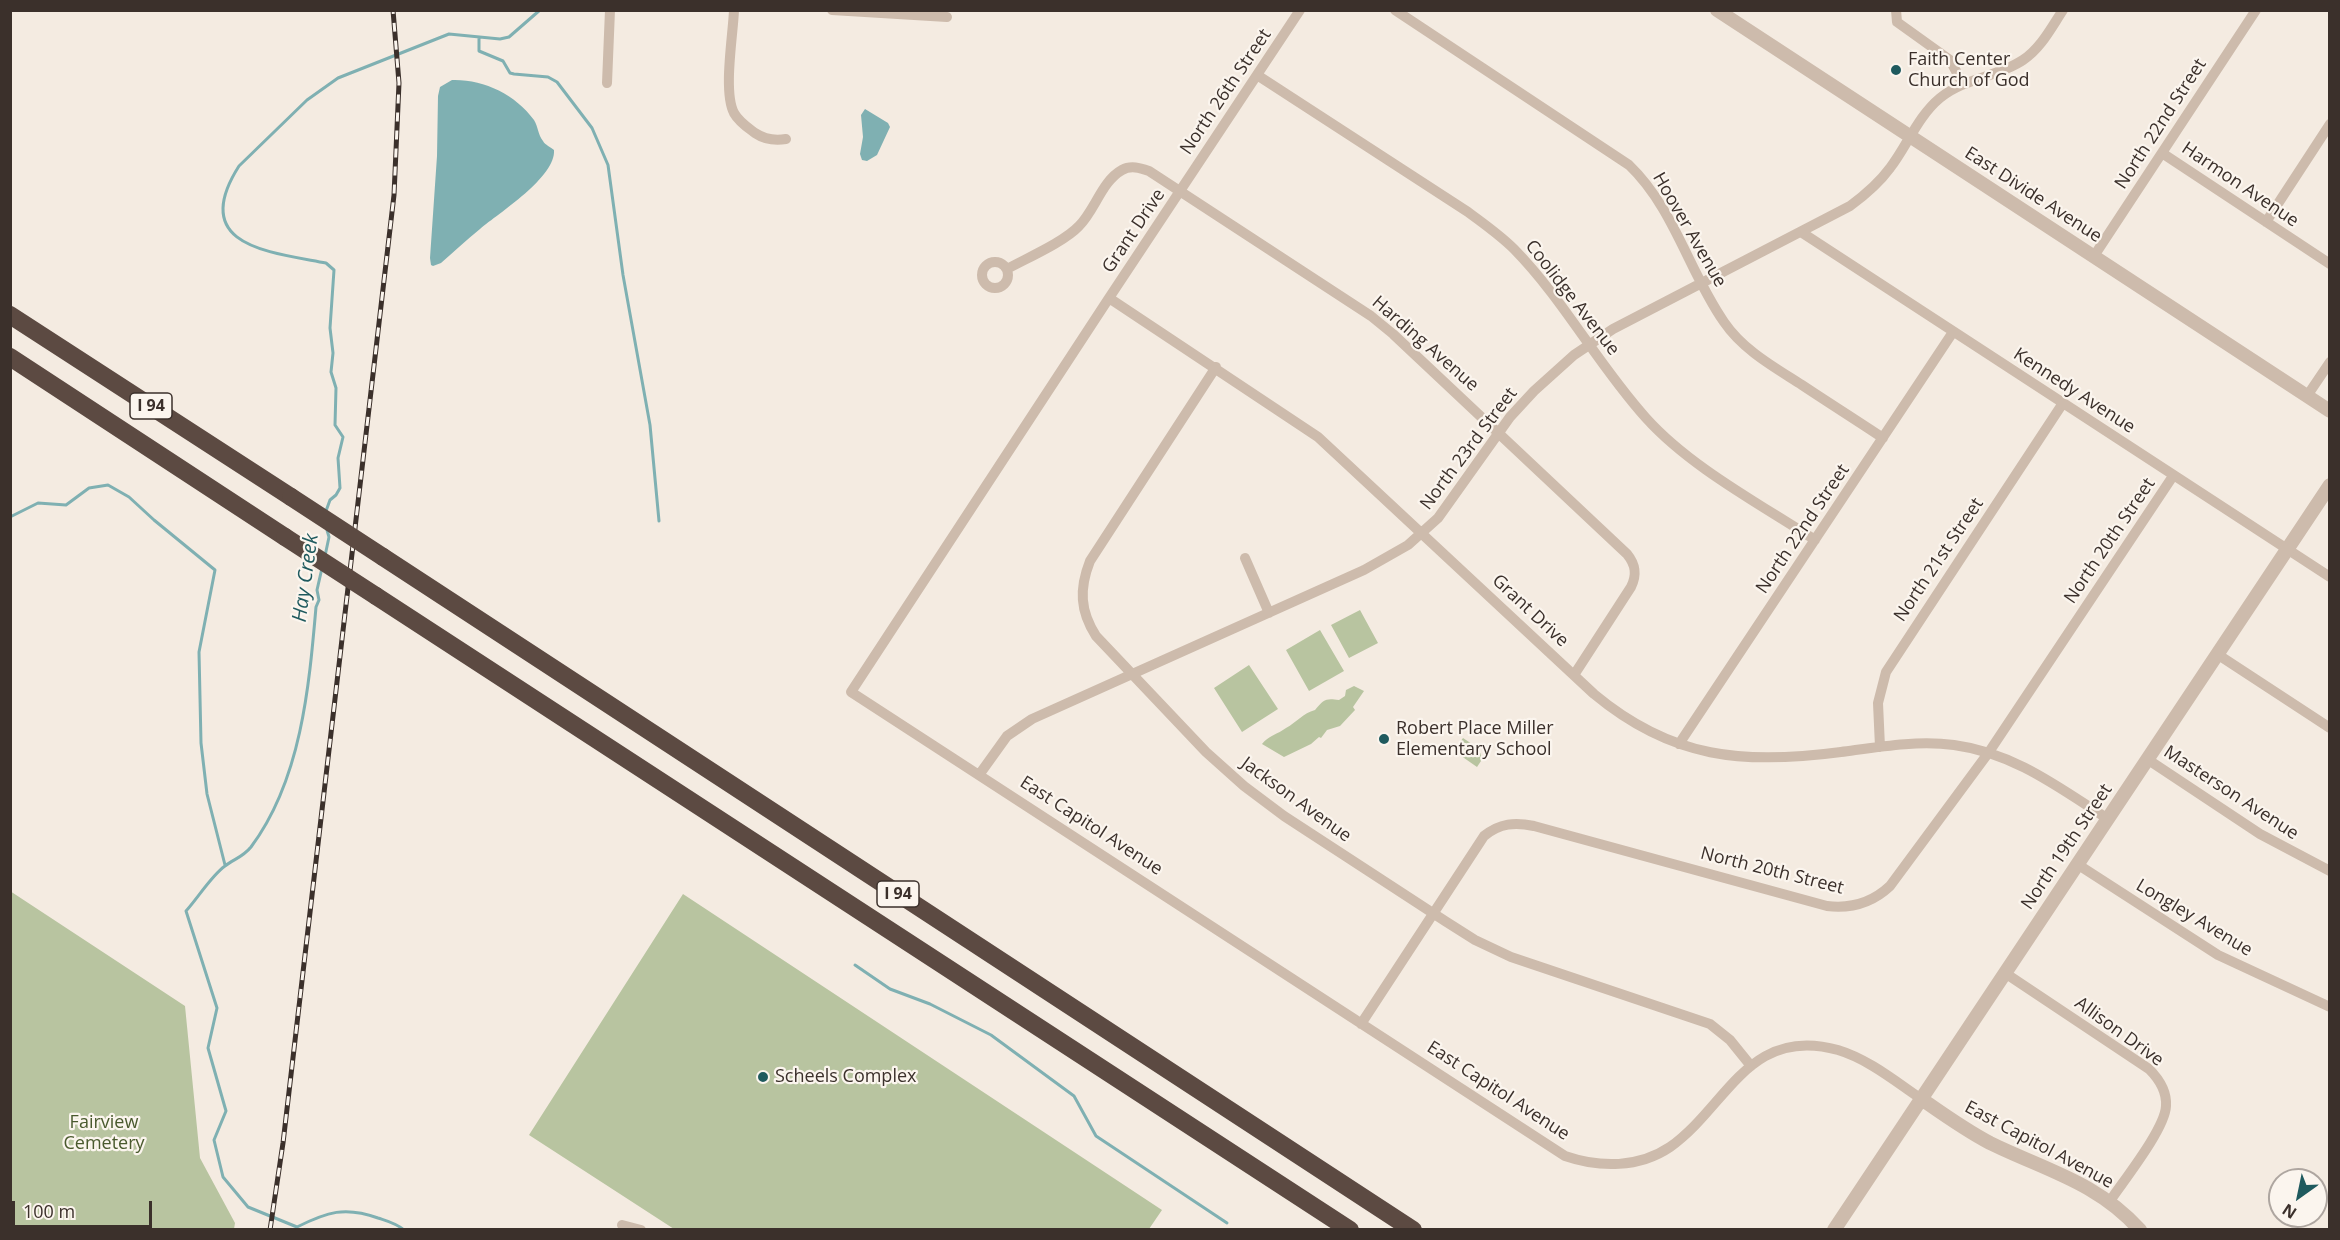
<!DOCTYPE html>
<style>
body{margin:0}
#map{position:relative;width:2340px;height:1240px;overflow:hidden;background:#f4ebe1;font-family:"Open Sans",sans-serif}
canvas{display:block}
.frame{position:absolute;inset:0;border:12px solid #3b302b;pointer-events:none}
.north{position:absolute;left:2268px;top:1168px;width:60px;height:60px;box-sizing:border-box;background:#fbf5ee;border:2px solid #aea6a0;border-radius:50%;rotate:213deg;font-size:16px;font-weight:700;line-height:24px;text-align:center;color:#3b302b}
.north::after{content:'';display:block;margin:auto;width:21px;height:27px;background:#1f5a5e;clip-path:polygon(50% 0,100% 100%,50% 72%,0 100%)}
.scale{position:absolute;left:12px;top:1201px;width:140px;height:27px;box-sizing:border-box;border:3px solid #3b302b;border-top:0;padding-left:8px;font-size:18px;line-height:21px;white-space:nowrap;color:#3b302b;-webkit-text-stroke:4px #fbf5ee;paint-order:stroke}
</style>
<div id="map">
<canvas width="2340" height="1240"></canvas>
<div class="frame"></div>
<div class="north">N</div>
<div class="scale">100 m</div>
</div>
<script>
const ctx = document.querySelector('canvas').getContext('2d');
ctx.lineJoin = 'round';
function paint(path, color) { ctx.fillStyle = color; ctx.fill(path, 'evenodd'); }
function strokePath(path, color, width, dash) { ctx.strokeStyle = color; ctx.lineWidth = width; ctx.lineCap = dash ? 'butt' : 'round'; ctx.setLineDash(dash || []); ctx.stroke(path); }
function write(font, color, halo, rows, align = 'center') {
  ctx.font = font + ' "Open Sans",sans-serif'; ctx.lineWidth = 4.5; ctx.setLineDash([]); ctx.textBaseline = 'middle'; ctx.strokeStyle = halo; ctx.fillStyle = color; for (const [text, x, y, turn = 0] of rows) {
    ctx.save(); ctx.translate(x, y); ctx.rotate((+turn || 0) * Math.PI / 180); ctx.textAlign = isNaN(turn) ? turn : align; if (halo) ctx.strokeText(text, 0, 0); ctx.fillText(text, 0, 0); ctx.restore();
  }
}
const green = new Path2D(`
 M 1360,610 L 1378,643 L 1349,658 L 1331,625 Z
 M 1320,630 L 1344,671 L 1309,691 L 1286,650 Z
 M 1249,665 L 1278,709 L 1242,732 L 1214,688 Z
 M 1354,686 L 1364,691 L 1353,707 L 1355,710 L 1340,726 L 1327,730 L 1321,738 L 1319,737 L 1311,744 L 1284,757 L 1262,744 C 1268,736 1278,734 1286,728 C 1297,722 1303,713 1315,710 C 1324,699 1326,698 1339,700 L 1345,696 L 1346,690 Z
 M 1463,738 L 1472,744 L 1473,751 L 1479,751 L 1481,754 L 1481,761 L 1477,767 L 1454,751 Z
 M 10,891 L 185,1006 L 200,1158 L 235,1223 L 234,1229 L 11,1229 Z
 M 683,894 L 1162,1210 L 1149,1229 L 674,1229 L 529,1135 Z`);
const water = new Path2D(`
 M 452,80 C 483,79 515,94 534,120 C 538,126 538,135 543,141 C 545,145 551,147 554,150 C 556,177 499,213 480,229 C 466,240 454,252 441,263 L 433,266 L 431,265 L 430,258 L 437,156 L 438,96 L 440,87 Z
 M 865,109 L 888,123 L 890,127 L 877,155 L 867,161 L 862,160 L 860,154 L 863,137 L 861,115 Z`);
const stream = new Path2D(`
 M 479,37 L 479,51 L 503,61 L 510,73 L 514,74 L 548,77 L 557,82 L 592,128 L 608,165 L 623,275 L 650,425 L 659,521
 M 326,511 L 330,500 L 336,495 L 340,488 L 338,458 L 343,437 L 335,425 L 336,388 L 331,372 L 333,353 L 330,328 L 334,270 L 326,263 C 269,252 188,246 239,166 L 307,100 L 338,78 L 449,34 L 500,39 L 509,37 L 540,10
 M 10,517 L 38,503 L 66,505 L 89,488 L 108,485 L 129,497 L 154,520 L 215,570 L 199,652 L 201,743 L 207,794 L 225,865
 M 325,556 L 329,537 L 327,530
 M 322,568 L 317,590 L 319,600 L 316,607 C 309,688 301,780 251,847 C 243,857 234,859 225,866 C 211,876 198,898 186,911 L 217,1008 L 208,1048 L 226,1111 L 214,1140 L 223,1177 L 248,1207 L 297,1227 C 327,1212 345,1206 378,1218 C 387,1221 396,1223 404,1230
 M 855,965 L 890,989 L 930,1004 L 991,1035 L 1074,1096 L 1096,1136 L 1227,1223`);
const minor = new Path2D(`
 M 734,10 C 733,36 723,92 734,113 C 739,122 747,127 755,133 C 764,139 774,141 786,139
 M 832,10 L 947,17
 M 1300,10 L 1109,298 L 1318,437 L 1594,694 C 1672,759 1744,765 1841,752 C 1878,747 1917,740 1954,745 C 2014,753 2058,787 2108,819
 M 1395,10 L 1629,165 C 1674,208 1689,272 1724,322 C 1743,350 1774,367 1802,385 C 1829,403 1856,420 1883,438
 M 1896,10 L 1897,22 L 1950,60 L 1963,84
 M 1257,75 L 1468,212 C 1484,224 1500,235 1514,249 C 1564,300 1598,365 1646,418 C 1690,467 1760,504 1815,540
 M 607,83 L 610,10
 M 2162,153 L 2330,264
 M 2266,222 L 2330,124
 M 1801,232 L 2330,577
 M 2094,256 L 2256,10
 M982 275a13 13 0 1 1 26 0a13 13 0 1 1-26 0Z
 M 1007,269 C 1027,258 1064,242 1079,226 C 1095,210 1102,181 1122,170 C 1131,165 1140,168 1149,171 L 1371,316 L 1393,334 L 1627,554 C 1636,565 1637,575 1631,587 L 1574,675
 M 1109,298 L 851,692 L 1565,1156 C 1600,1168 1639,1168 1670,1147 C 1727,1107 1748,1025 1838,1050 C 1868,1059 1895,1081 1920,1098
 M 1216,367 L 1090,561 C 1079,589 1080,611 1096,636 L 1206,752 L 1244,786 L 1284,816 L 1445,921 L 1475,940 L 1511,957 L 1710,1024 L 1730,1040 L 1751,1066
 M 2307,396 L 2330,362
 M 1245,558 L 1269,613
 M 2217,654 L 2330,728
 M 1679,744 L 1953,332
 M 1880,747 L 1878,703 L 1886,672 L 2063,403
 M 2147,759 L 2260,834 L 2330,871
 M 979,775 L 1007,736 L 1032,719 L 1364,570 L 1408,545 L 1438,518 L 1510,417 L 1534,391 L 1574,355 L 1613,329 L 1850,206 C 1865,195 1879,183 1890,168 C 1907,146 1918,116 1940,98 C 1964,78 1998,77 2023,60 C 2041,48 2051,28 2063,10
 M 2077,864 L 2218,955 L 2330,1007
 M 2005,973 L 2149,1069 C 2159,1079 2167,1091 2166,1106 C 2165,1129 2124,1180 2110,1201
 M 1361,1024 L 1484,836 C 1500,823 1515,822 1534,826 L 1827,906 C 1852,909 1872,903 1890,886 L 1989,752 L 2173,476
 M 622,1225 L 641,1230`);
const tertiary = new Path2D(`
 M 1717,10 L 2330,411
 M 1920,1098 C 1943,1114 1965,1130 1990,1143 C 2045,1170 2097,1182 2140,1230
 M 1834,1230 L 2330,485`);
const motorway = new Path2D(`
 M 10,315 L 291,497
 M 10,357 L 285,537
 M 383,557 L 1413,1230
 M 376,596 L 1350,1230`);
const rail = new Path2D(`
 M 270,1230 L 283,1143 L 394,195 L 399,83 L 393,10`);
const motorwayBridge = new Path2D(`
 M 291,497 L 383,557
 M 285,537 L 376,596`);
const markers = [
 [1896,70,6,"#1f5a5e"],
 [1384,739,6,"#1f5a5e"],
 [763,1077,6,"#1f5a5e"]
];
const shields = [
 [151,406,42],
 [898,894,42]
];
const shieldNames = [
 ["I 94",151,406],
 ["I 94",898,894]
];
const poiNames = [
 ["Faith Center",1908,60],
 ["Church of God",1908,81],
 ["Robert Place Miller",1396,729],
 ["Elementary School",1396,750],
 ["Scheels Complex",775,1077]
];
const streetNames = [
 ["North 26th Street",1226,92,-56],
 ["North 22nd Street",2161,124,-57],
 ["Harmon Avenue",2240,185,34],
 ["East Divide Avenue",2033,195,33],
 ["Hoover Avenue",1689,230,60],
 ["Grant Drive",1134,231,-56],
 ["Coolidge Avenue",1572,298,52],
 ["Harding Avenue",1425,344,41],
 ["Kennedy Avenue",2074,391,33],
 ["North 23rd Street",1469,449,-53],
 ["North 22nd Street",1803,529,-56],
 ["North 20th Street",2110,541,-56],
 ["North 21st Street",1939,560,-56],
 ["Grant Drive",1530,611,43],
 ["Masterson Avenue",2231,793,33],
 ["Jackson Avenue",1296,800,36],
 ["East Capitol Avenue",1091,826,33],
 ["North 19th Street",2067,847,-56],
 ["North 20th Street",1772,871,14],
 ["Longley Avenue",2194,918,31],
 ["Allison Drive",2119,1032,36],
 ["East Capitol Avenue",1498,1091,33],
 ["East Capitol Avenue",2039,1145,28]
];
const parkNames = [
 ["Fairview",104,1123],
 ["Cemetery",104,1144]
];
const waterNames = [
 ["Hay Creek",306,578,-82]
];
paint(green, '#b8c4a0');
paint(water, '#7fb0b2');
strokePath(stream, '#7fb0b2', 3);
strokePath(minor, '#cdbbac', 10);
strokePath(tertiary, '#cdbbac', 14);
strokePath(motorway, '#5c4a42', 18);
strokePath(rail, '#3b302b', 5);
strokePath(rail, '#fbf5ee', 3, [9]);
strokePath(motorwayBridge, '#5c4a42', 18);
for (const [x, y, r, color] of markers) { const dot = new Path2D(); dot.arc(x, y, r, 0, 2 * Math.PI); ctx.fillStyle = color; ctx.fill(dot); strokePath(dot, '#fbf5ee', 2); }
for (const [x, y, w] of shields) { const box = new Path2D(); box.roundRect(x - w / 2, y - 13, w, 26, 4.5); ctx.fillStyle = '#fbf5ee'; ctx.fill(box); strokePath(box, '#3b302b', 1.5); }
write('bold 16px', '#3b302b', null, shieldNames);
write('18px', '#3b302b', '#fbf5ee', poiNames, 'left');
write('18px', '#3b302b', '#fbf5ee', streetNames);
write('18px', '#4a5a2e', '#fbf5ee', parkNames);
write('italic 20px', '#1f5a5e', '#fbf5ee', waterNames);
</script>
